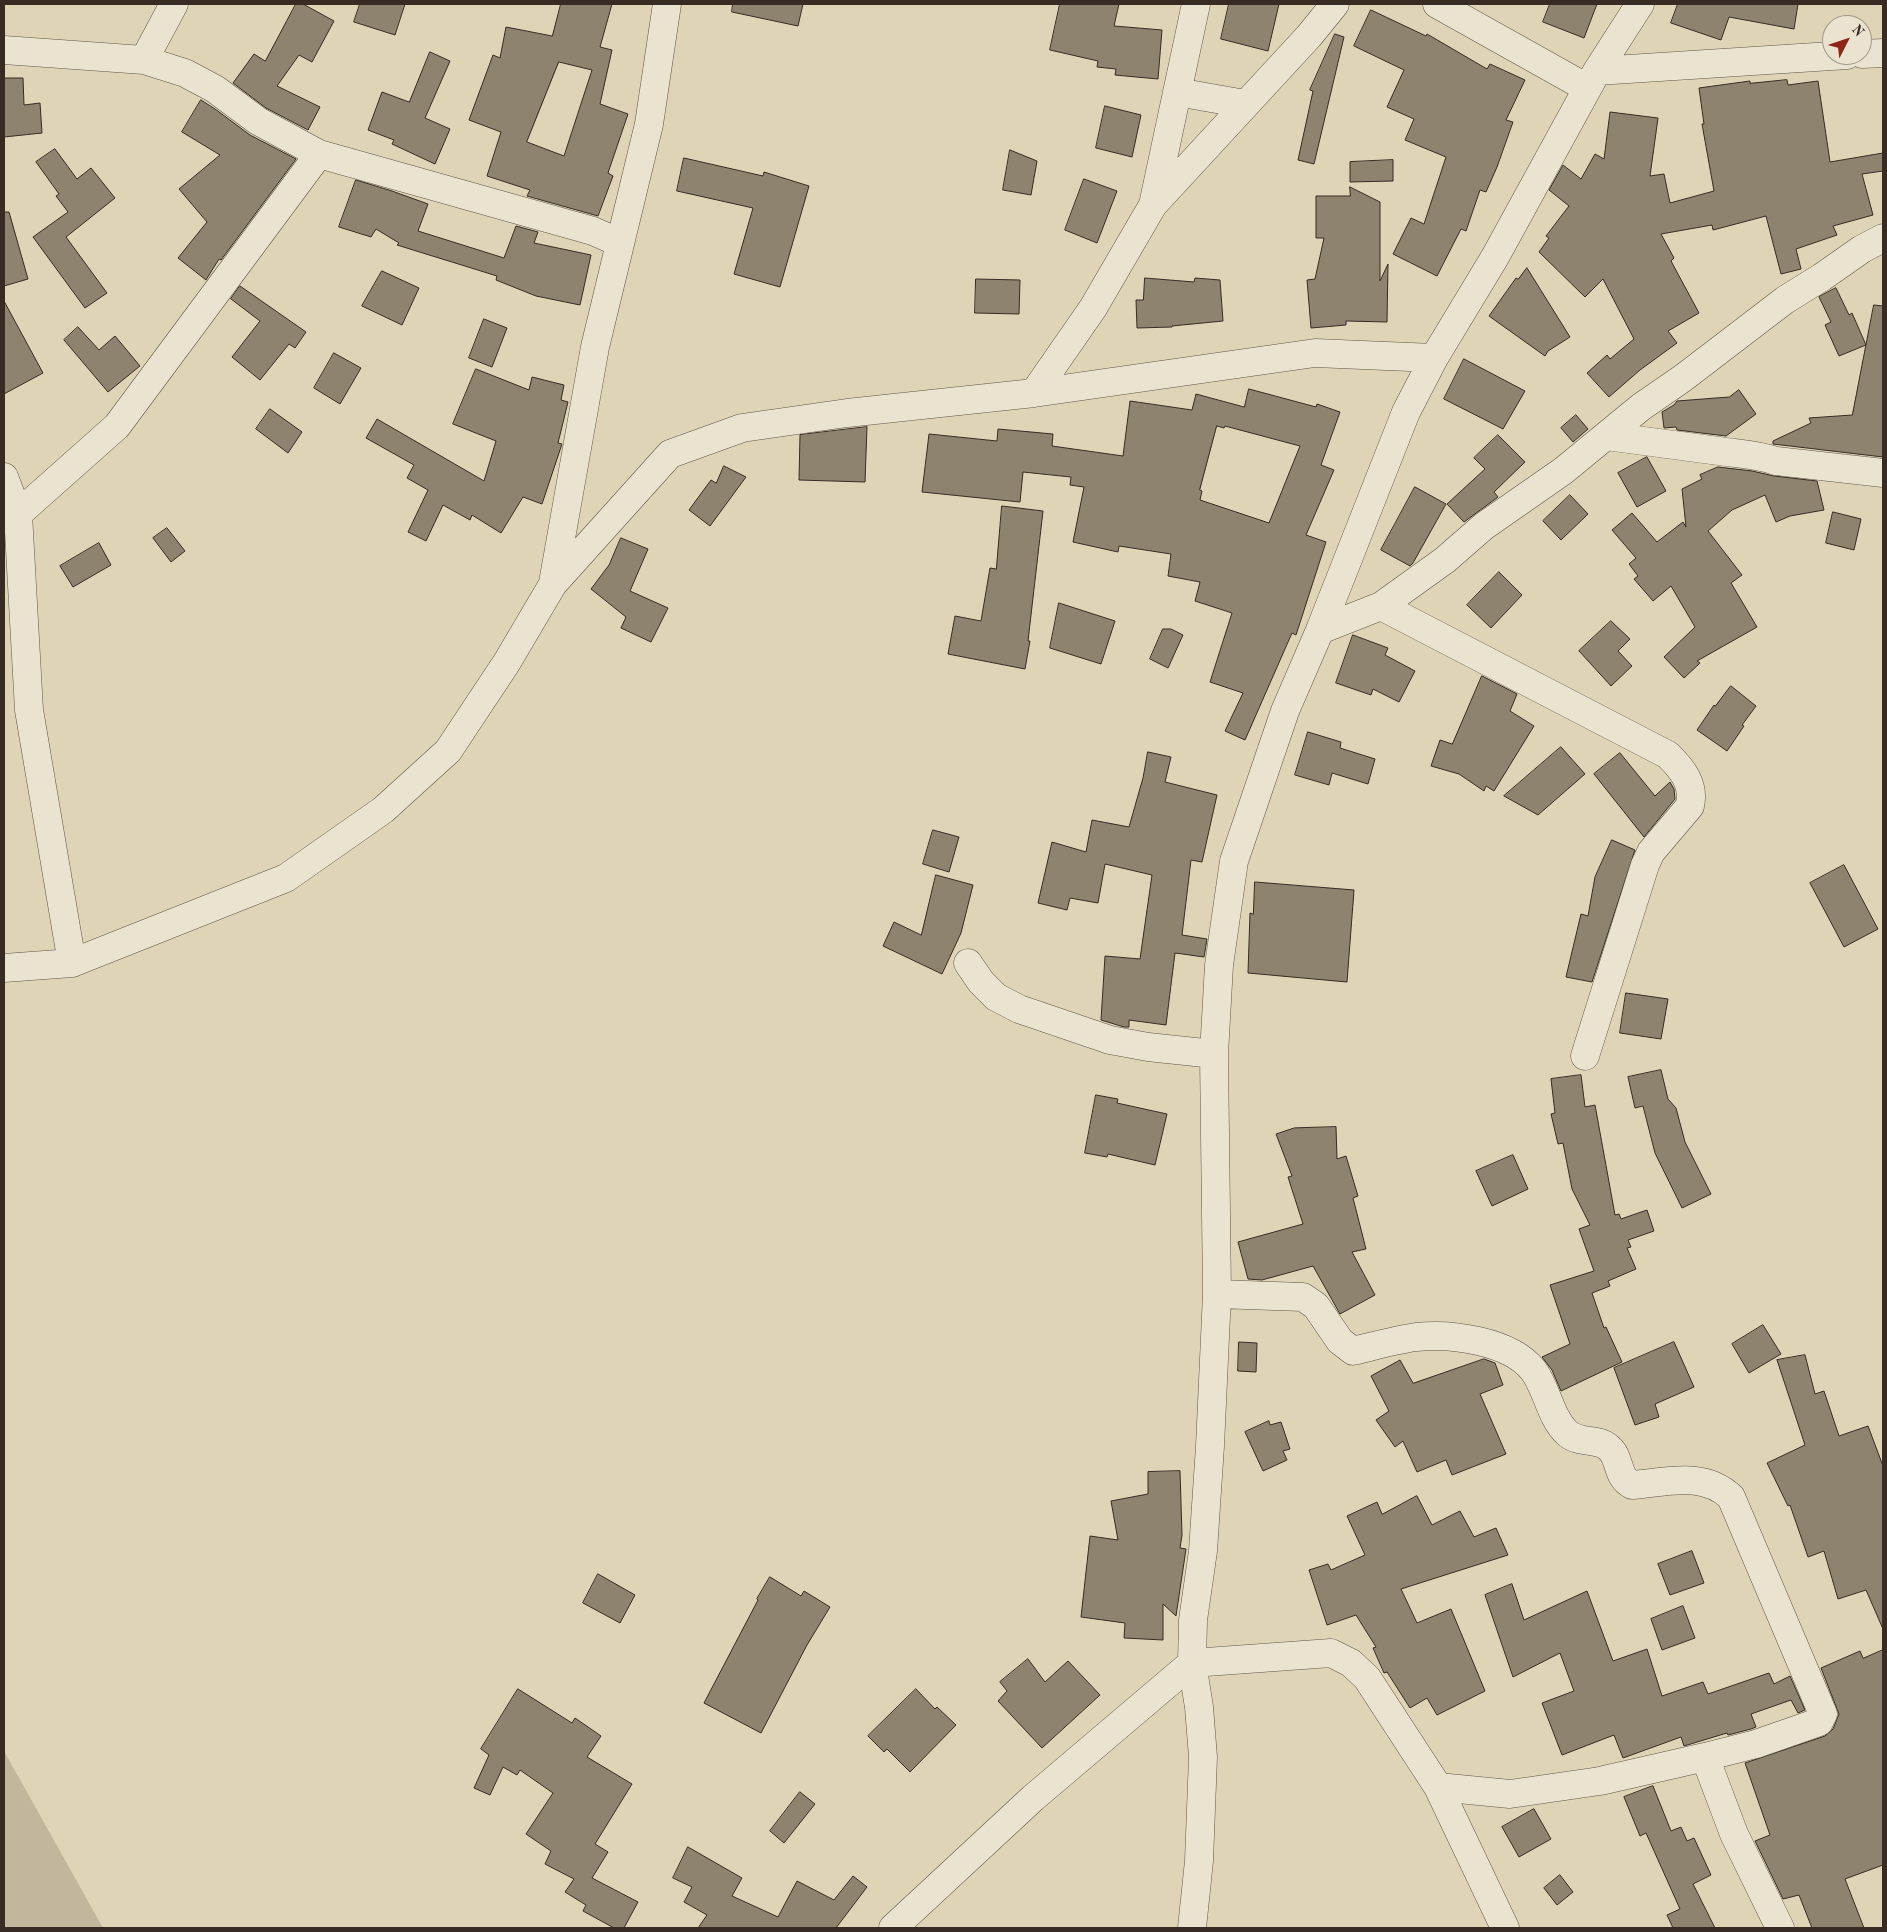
<!DOCTYPE html>
<style>
body{margin:0}
#map{position:relative;width:1887px;height:1932px;overflow:hidden;background:#dfd4b5;font-family:"Old Standard TT",serif}
canvas{display:block}
.frame{position:absolute;inset:0;border:5px solid #372b24;pointer-events:none}
.north{position:absolute;left:1822px;top:15px;width:50px;height:50px;box-sizing:border-box;background:#eae3cf;border:1px solid #a2998b;border-radius:50%;rotate:49deg;font-size:14px;font-weight:700;line-height:20px;text-align:center;color:#372b24}
.north::after{content:'';display:block;margin:auto;width:18px;height:22px;background:#8f2418;clip-path:polygon(50% 0,100% 100%,50% 72%,0 100%)}
</style>
<div id="map">
<canvas width="1887" height="1932"></canvas>
<div class="frame"></div>
<div class="north">N</div>
</div>
<script>
const ctx = document.querySelector('canvas').getContext('2d');
ctx.lineJoin = 'round';
function paint(path, color) { ctx.fillStyle = color; ctx.fill(path, 'evenodd'); }
function strokePath(path, color, width, dash) { ctx.strokeStyle = color; ctx.lineWidth = width; ctx.lineCap = dash ? 'butt' : 'round'; ctx.setLineDash(dash || []); ctx.stroke(path); }
const green = new Path2D(`
 M 4,1751 L 103,1928 L 4,1928 Z`);
const building = new Path2D(`
 M 296,4 L 303,4 L 334,21 L 312,62 L 299,55 L 277,86 L 320,107 L 308,130 L 266,108 L 233,83 L 254,54 L 265,61 Z
 M 360,4 L 405,4 L 395,35 L 354,22 Z
 M 561,4 L 612,4 L 600,47 L 612,50 L 600,104 L 628,114 L 608,173 L 613,176 L 598,216 L 527,196 L 530,190 L 487,176 L 501,132 L 469,120 L 493,55 L 500,58 L 506,27 L 552,36 ZM 559,62 L 592,70 L 564,156 L 527,142 Z
 M 733,4 L 803,4 L 798,26 L 732,12 Z
 M 1060,4 L 1119,4 L 1114,26 L 1162,30 L 1158,79 L 1115,75 L 1116,69 L 1097,67 L 1098,61 L 1050,50 Z
 M 1229,4 L 1279,4 L 1268,51 L 1221,39 Z
 M 1550,4 L 1597,4 L 1584,38 L 1543,22 Z
 M 1678,4 L 1798,4 L 1794,29 L 1729,17 L 1721,40 L 1671,23 Z
 M 1371,10 L 1426,36 L 1427,34 L 1487,69 L 1490,64 L 1525,80 L 1506,120 L 1513,122 L 1497,167 L 1486,192 L 1480,190 L 1466,231 L 1461,229 L 1437,276 L 1393,254 L 1411,218 L 1424,224 L 1446,157 L 1405,140 L 1414,119 L 1387,107 L 1404,70 L 1354,46 Z
 M 1335,34 L 1344,37 L 1314,164 L 1298,160 L 1313,91 L 1310,90 Z
 M 430,52 L 450,61 L 425,118 L 450,129 L 435,164 L 392,144 L 394,140 L 368,130 L 382,92 L 409,102 Z
 M 4,78 L 23,78 L 24,105 L 40,103 L 42,133 L 4,137 Z
 M 1787,80 L 1788,85 L 1818,81 L 1830,162 L 1883,153 L 1883,171 L 1862,174 L 1873,215 L 1833,226 L 1837,235 L 1796,249 L 1801,269 L 1781,274 L 1766,216 L 1713,230 L 1712,225 L 1661,234 L 1674,258 L 1671,261 L 1699,313 L 1668,331 L 1677,343 L 1640,370 L 1609,397 L 1587,373 L 1607,355 L 1610,359 L 1634,339 L 1603,279 L 1585,297 L 1539,252 L 1549,238 L 1546,236 L 1569,206 L 1549,190 L 1563,165 L 1581,179 L 1595,154 L 1604,159 L 1610,112 L 1658,118 L 1650,176 L 1664,174 L 1670,203 L 1714,191 L 1702,124 L 1704,124 L 1699,88 L 1750,81 L 1750,83 Z
 M 201,100 L 215,109 L 250,135 L 296,159 L 221,260 L 219,259 L 206,280 L 178,258 L 207,222 L 179,189 L 220,155 L 182,132 Z
 M 1105,106 L 1141,115 L 1132,157 L 1096,148 Z
 M 55,149 L 77,179 L 91,168 L 115,198 L 66,237 L 107,293 L 85,308 L 33,237 L 68,212 L 56,196 L 59,194 L 36,162 Z
 M 1010,150 L 1037,161 L 1031,195 L 1003,190 Z
 M 684,158 L 763,176 L 764,172 L 809,186 L 780,287 L 734,274 L 753,208 L 677,191 Z
 M 1393,160 L 1393,181 L 1350,182 L 1350,162 Z
 M 1084,179 L 1117,191 L 1097,243 L 1065,230 Z
 M 356,180 L 392,191 L 428,204 L 418,231 L 504,258 L 516,226 L 538,232 L 534,243 L 591,255 L 580,305 L 536,296 L 496,280 L 497,276 L 397,245 L 399,243 L 376,229 L 371,237 L 339,227 Z
 M 1350,187 L 1380,202 L 1380,281 L 1388,264 L 1387,322 L 1346,321 L 1346,325 L 1311,328 L 1307,280 L 1315,279 L 1324,238 L 1316,238 L 1316,196 L 1350,196 Z
 M 4,212 L 9,212 L 28,279 L 4,286 Z
 M 1527,268 L 1570,337 L 1548,351 L 1545,356 L 1489,316 L 1516,278 L 1518,279 Z
 M 382,271 L 419,288 L 402,325 L 362,306 Z
 M 1145,278 L 1194,282 L 1195,278 L 1220,280 L 1223,321 L 1172,326 L 1172,327 L 1137,328 L 1136,300 L 1143,300 Z
 M 976,279 L 1020,280 L 1019,314 L 975,313 Z
 M 240,286 L 306,332 L 295,348 L 289,344 L 260,380 L 232,357 L 260,321 L 231,299 Z
 M 1836,288 L 1849,315 L 1852,313 L 1866,345 L 1839,356 L 1825,325 L 1831,322 L 1819,297 Z
 M 4,301 L 43,373 L 4,394 Z
 M 1874,305 L 1883,306 L 1883,457 L 1773,444 L 1773,441 L 1811,423 L 1809,418 L 1852,415 Z
 M 484,319 L 507,328 L 492,367 L 469,358 Z
 M 78,327 L 99,350 L 115,336 L 140,366 L 108,392 L 64,340 Z
 M 334,353 L 361,368 L 340,404 L 314,388 Z
 M 1464,359 L 1525,391 L 1503,429 L 1444,399 Z
 M 476,369 L 529,390 L 532,377 L 564,385 L 561,400 L 568,402 L 558,443 L 562,444 L 542,504 L 523,497 L 501,533 L 472,515 L 470,520 L 443,505 L 426,541 L 408,532 L 428,490 L 407,478 L 414,465 L 366,438 L 377,419 L 484,481 L 496,441 L 453,424 Z
 M 1249,389 L 1316,407 L 1317,404 L 1340,412 L 1321,465 L 1334,470 L 1306,535 L 1326,542 L 1296,635 L 1292,633 L 1245,740 L 1225,731 L 1243,693 L 1210,682 L 1232,613 L 1195,601 L 1200,582 L 1168,576 L 1171,554 L 1119,546 L 1118,552 L 1073,542 L 1084,487 L 1070,485 L 1071,477 L 1023,472 L 1020,502 L 922,492 L 929,434 L 997,441 L 998,429 L 1053,434 L 1052,446 L 1123,456 L 1130,401 L 1192,410 L 1196,394 L 1244,407 ZM 1217,426 L 1224,428 L 1225,426 L 1300,446 L 1269,523 L 1200,500 L 1202,491 L 1200,490 Z
 M 1739,390 L 1756,414 L 1726,436 L 1677,430 L 1676,427 L 1664,428 L 1662,412 L 1674,405 L 1677,401 L 1729,397 Z
 M 270,409 L 302,432 L 288,453 L 256,429 Z
 M 1576,415 L 1588,429 L 1573,442 L 1561,428 Z
 M 867,427 L 865,482 L 799,480 L 800,435 Z
 M 1498,435 L 1525,462 L 1494,492 L 1498,497 L 1464,522 L 1447,504 L 1485,469 L 1474,458 Z
 M 1647,457 L 1666,491 L 1637,507 L 1618,473 Z
 M 724,466 L 746,477 L 710,526 L 689,510 L 711,480 L 716,483 Z
 M 1718,467 L 1752,471 L 1774,476 L 1817,481 L 1824,510 L 1790,516 L 1776,522 L 1765,495 L 1732,510 L 1708,531 L 1742,575 L 1731,583 L 1757,627 L 1697,661 L 1700,663 L 1684,678 L 1664,657 L 1695,627 L 1671,586 L 1653,601 L 1634,579 L 1638,576 L 1629,564 L 1636,558 L 1612,530 L 1632,513 L 1657,542 L 1683,522 L 1686,527 L 1682,489 L 1702,479 L 1700,475 Z
 M 1415,487 L 1446,504 L 1413,563 L 1410,566 L 1381,550 Z
 M 1570,495 L 1588,514 L 1561,540 L 1543,521 Z
 M 1002,506 L 1043,511 L 1028,641 L 1030,641 L 1025,669 L 948,654 L 955,616 L 981,621 L 990,568 L 996,569 Z
 M 1833,512 L 1861,519 L 1854,550 L 1826,543 Z
 M 167,528 L 185,551 L 171,562 L 153,538 Z
 M 621,538 L 648,549 L 630,591 L 668,608 L 651,642 L 621,628 L 626,617 L 591,589 L 609,565 Z
 M 99,543 L 111,565 L 73,587 L 60,566 Z
 M 1499,572 L 1522,595 L 1491,628 L 1467,605 Z
 M 1059,603 L 1115,621 L 1101,664 L 1050,648 Z
 M 1611,621 L 1630,639 L 1618,651 L 1632,666 L 1611,686 L 1579,651 Z
 M 1163,629 L 1171,629 L 1183,635 L 1168,668 L 1150,659 Z
 M 1353,635 L 1388,648 L 1385,655 L 1415,671 L 1399,702 L 1373,689 L 1371,695 L 1336,683 Z
 M 1482,676 L 1517,694 L 1510,711 L 1534,726 L 1494,791 L 1486,786 L 1484,791 L 1459,774 L 1431,766 L 1440,740 L 1452,744 Z
 M 1731,686 L 1756,706 L 1742,725 L 1744,726 L 1727,751 L 1697,730 L 1714,705 L 1715,706 Z
 M 1308,732 L 1341,742 L 1340,748 L 1375,759 L 1368,784 L 1332,773 L 1329,785 L 1295,775 Z
 M 1561,747 L 1585,774 L 1538,815 L 1504,796 Z
 M 1148,752 L 1171,757 L 1165,782 L 1217,795 L 1202,862 L 1191,860 L 1182,935 L 1207,939 L 1204,957 L 1175,953 L 1166,1025 L 1129,1020 L 1129,1027 L 1124,1027 L 1101,1020 L 1105,956 L 1140,959 L 1152,875 L 1105,864 L 1098,903 L 1070,898 L 1067,910 L 1038,903 L 1052,842 L 1086,852 L 1092,820 L 1129,827 L 1143,778 Z
 M 1620,753 L 1655,796 L 1670,782 L 1674,789 L 1675,799 L 1644,837 L 1594,774 Z
 M 933,830 L 959,837 L 949,872 L 923,864 Z
 M 1612,840 L 1635,850 L 1592,982 L 1566,977 L 1581,914 L 1588,916 L 1595,877 Z
 M 1844,865 L 1878,929 L 1844,947 L 1810,883 Z
 M 936,875 L 973,885 L 961,933 L 942,974 L 883,946 L 894,922 L 921,935 Z
 M 1255,882 L 1354,890 L 1347,982 L 1248,973 L 1250,913 L 1253,914 Z
 M 1626,993 L 1668,999 L 1661,1039 L 1620,1033 Z
 M 1661,1070 L 1668,1099 L 1676,1108 L 1685,1142 L 1711,1194 L 1682,1208 L 1655,1153 L 1643,1106 L 1635,1108 L 1628,1077 Z
 M 1581,1075 L 1585,1107 L 1595,1105 L 1615,1215 L 1619,1214 L 1621,1219 L 1647,1210 L 1654,1231 L 1628,1240 L 1631,1247 L 1627,1248 L 1636,1269 L 1608,1281 L 1610,1286 L 1592,1293 L 1604,1328 L 1606,1327 L 1622,1362 L 1561,1391 L 1552,1370 L 1542,1357 L 1570,1344 L 1550,1285 L 1594,1271 L 1579,1229 L 1590,1225 L 1572,1189 L 1563,1143 L 1558,1144 L 1551,1114 L 1555,1113 L 1551,1079 Z
 M 1096,1095 L 1118,1099 L 1117,1103 L 1167,1114 L 1155,1165 L 1108,1154 L 1107,1157 L 1085,1153 Z
 M 1336,1127 L 1337,1159 L 1346,1156 L 1358,1196 L 1353,1198 L 1366,1249 L 1352,1252 L 1375,1295 L 1340,1314 L 1313,1266 L 1262,1280 L 1248,1279 L 1238,1242 L 1303,1224 L 1288,1177 L 1292,1176 L 1276,1134 L 1294,1128 Z
 M 1513,1155 L 1528,1189 L 1492,1206 L 1476,1171 Z
 M 1763,1325 L 1781,1354 L 1749,1373 L 1732,1344 Z
 M 1239,1342 L 1257,1343 L 1256,1372 L 1238,1371 Z
 M 1674,1342 L 1694,1387 L 1655,1404 L 1659,1417 L 1635,1425 L 1614,1368 Z
 M 1805,1355 L 1815,1394 L 1824,1391 L 1839,1436 L 1868,1426 L 1883,1466 L 1883,1629 L 1866,1590 L 1838,1599 L 1824,1551 L 1808,1557 L 1790,1505 L 1788,1506 L 1767,1463 L 1805,1445 L 1777,1360 Z
 M 1484,1359 L 1495,1363 L 1503,1385 L 1480,1394 L 1506,1454 L 1452,1475 L 1446,1460 L 1417,1472 L 1403,1441 L 1395,1447 L 1376,1420 L 1389,1411 L 1371,1376 L 1400,1360 L 1413,1383 Z
 M 1269,1421 L 1270,1425 L 1281,1422 L 1290,1449 L 1283,1451 L 1287,1460 L 1263,1471 L 1245,1432 Z
 M 1180,1471 L 1182,1535 L 1180,1548 L 1186,1549 L 1176,1616 L 1163,1604 L 1163,1640 L 1124,1638 L 1125,1623 L 1081,1617 L 1090,1536 L 1118,1540 L 1111,1501 L 1148,1494 L 1148,1472 Z
 M 1417,1496 L 1432,1525 L 1460,1511 L 1474,1537 L 1496,1528 L 1508,1555 L 1401,1589 L 1417,1623 L 1451,1609 L 1485,1691 L 1437,1715 L 1427,1698 L 1410,1708 L 1387,1672 L 1384,1673 L 1373,1648 L 1376,1647 L 1356,1615 L 1327,1625 L 1309,1570 L 1328,1564 L 1331,1570 L 1365,1555 L 1347,1516 L 1377,1502 L 1382,1514 Z
 M 1692,1551 L 1704,1583 L 1670,1595 L 1658,1564 Z
 M 598,1574 L 635,1595 L 620,1623 L 583,1603 Z
 M 770,1577 L 801,1596 L 804,1591 L 830,1607 L 807,1645 L 761,1733 L 704,1703 L 758,1600 L 757,1599 Z
 M 1512,1584 L 1524,1620 L 1587,1591 L 1613,1661 L 1647,1649 L 1662,1696 L 1703,1682 L 1708,1694 L 1769,1673 L 1774,1684 L 1790,1676 L 1805,1710 L 1798,1713 L 1791,1700 L 1751,1714 L 1756,1727 L 1751,1729 L 1728,1735 L 1727,1733 L 1684,1746 L 1681,1737 L 1623,1758 L 1614,1735 L 1562,1755 L 1542,1703 L 1574,1691 L 1560,1653 L 1513,1677 L 1485,1595 Z
 M 1683,1606 L 1695,1638 L 1662,1650 L 1651,1619 Z
 M 1883,1650 L 1883,1865 L 1845,1879 L 1864,1928 L 1812,1928 L 1799,1895 L 1783,1899 L 1756,1843 L 1755,1841 L 1770,1835 L 1745,1763 L 1825,1736 L 1833,1729 L 1839,1714 L 1821,1668 L 1860,1651 L 1863,1658 Z
 M 1028,1659 L 1045,1682 L 1068,1661 L 1100,1695 L 1042,1748 L 998,1701 L 1007,1691 L 1000,1682 Z
 M 518,1689 L 572,1723 L 575,1718 L 601,1736 L 587,1757 L 632,1784 L 595,1844 L 608,1852 L 592,1878 L 638,1902 L 624,1928 L 614,1928 L 583,1911 L 586,1905 L 565,1892 L 574,1879 L 545,1864 L 551,1851 L 526,1834 L 553,1793 L 520,1770 L 517,1775 L 503,1767 L 490,1795 L 474,1788 L 489,1755 L 481,1749 Z
 M 916,1689 L 935,1709 L 937,1707 L 956,1725 L 910,1772 L 887,1749 L 884,1752 L 868,1736 Z
 M 1653,1786 L 1671,1831 L 1681,1827 L 1687,1841 L 1694,1838 L 1711,1875 L 1693,1884 L 1715,1928 L 1673,1928 L 1667,1915 L 1680,1909 L 1646,1833 L 1640,1836 L 1624,1797 Z
 M 800,1792 L 815,1804 L 784,1843 L 770,1831 Z
 M 1534,1809 L 1551,1839 L 1519,1857 L 1502,1827 Z
 M 688,1847 L 742,1878 L 732,1896 L 778,1917 L 797,1881 L 834,1900 L 853,1876 L 867,1887 L 836,1928 L 698,1928 L 707,1915 L 684,1902 L 692,1887 L 673,1878 Z
 M 1560,1875 L 1573,1892 L 1557,1905 L 1544,1888 Z`);
const minor = new Path2D(`
 M 1437,4 L 1587,88
 M 4,50 L 144,60 L 185,73 L 215,89 L 258,121 L 319,154 L 593,231 L 620,243
 M 1862,54 L 1883,53
 M 144,60 L 174,4
 M 1597,71 L 1847,55
 M 1177,92 L 1245,104
 M 1153,205 L 1196,4
 M 1034,393 L 1093,308 L 1153,205 L 1309,36 L 1335,4
 M 1606,436 C 1644,441 1681,446 1719,451 C 1739,454 1757,454 1776,461 L 1883,473
 M 4,477 L 18,514 L 29,710 L 72,963
 M 18,514 L 117,426 L 319,154
 M 553,583 L 595,347 L 649,124 L 667,4
 M 1381,606 L 1668,755 C 1682,769 1695,784 1690,806 L 1651,852 L 1645,865 L 1585,1056
 M 1320,630 L 1381,606 L 1445,560 L 1484,526 L 1563,471 L 1641,407 L 1683,378 L 1785,300 L 1822,277 L 1862,249 L 1883,238
 M 968,963 L 981,982 L 996,997 L 1019,1009 L 1110,1040 L 1148,1047 L 1214,1054
 M 4,968 L 72,963 L 286,878 L 383,810 L 448,751 L 507,662 L 553,584 L 670,454 L 742,428 L 847,413 L 1034,393 L 1315,353 L 1434,358
 M 1217,1294 L 1303,1297 L 1316,1306 L 1340,1341 L 1353,1351 C 1374,1346 1395,1340 1416,1337 C 1451,1333 1510,1341 1533,1370 C 1547,1388 1550,1417 1567,1433 C 1581,1445 1597,1437 1609,1448 C 1621,1458 1616,1477 1632,1485 C 1668,1482 1703,1471 1731,1497 L 1823,1714 L 1819,1722 L 1756,1744 L 1705,1757 L 1600,1781 L 1510,1794 L 1438,1787
 M 1705,1757 L 1734,1834 L 1780,1928
 M 893,1928 L 1033,1798 L 1192,1663 L 1331,1653 L 1351,1663 L 1367,1678 L 1438,1787 L 1505,1928
 M 1192,1928 L 1199,1861 L 1203,1757 L 1199,1707 L 1192,1663 L 1193,1620 L 1203,1551 L 1210,1446 L 1217,1294 L 1214,1054 L 1219,965 L 1234,861 L 1285,711 L 1320,630 L 1406,412 L 1434,358 L 1495,257 L 1597,71 L 1640,4`);
paint(green, '#c2b79c');
paint(building, '#8e836f');
strokePath(building, '#372b24', 1);
strokePath(minor, '#615548', 29);
strokePath(minor, '#eae3cf', 28);
</script>
